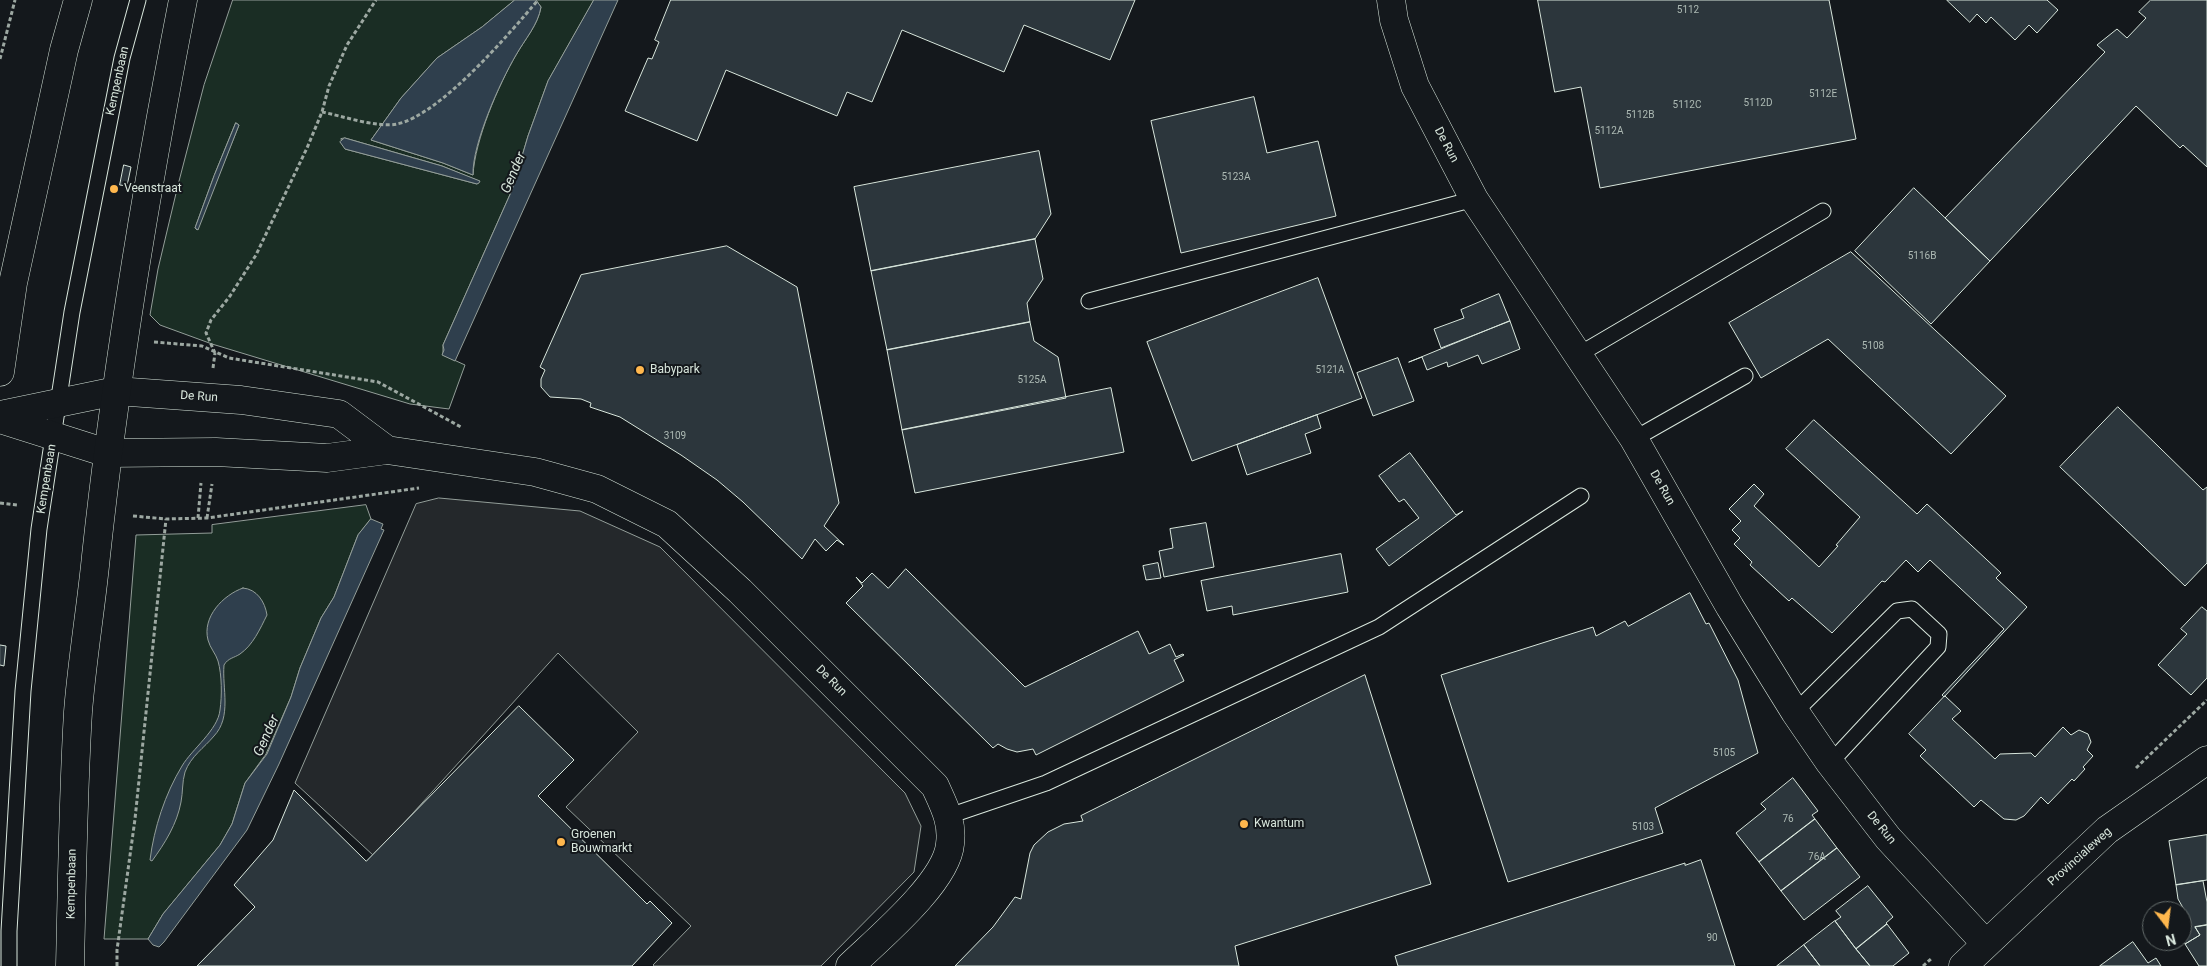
<!DOCTYPE html>
<style>
body{margin:0}
#map{position:relative;width:2207px;height:966px;overflow:hidden;background:#14181c;font-family:Roboto,sans-serif}
canvas{display:block}
.north{position:absolute;left:2142px;top:901px;width:50px;height:50px;box-sizing:border-box;background:#14181c;border:1px solid #626a69;border-radius:50%;rotate:165deg;font-size:14px;font-weight:700;line-height:20px;text-align:center;color:#d8e6dc}
.north::after{content:'';display:block;margin:auto;width:18px;height:22px;background:#ffb74d;clip-path:polygon(50% 0,100% 100%,50% 72%,0 100%)}
</style>
<div id="map">
<canvas width="2207" height="966"></canvas>
<div class="north">N</div>
</div>
<script>
const ctx = document.querySelector('canvas').getContext('2d');
ctx.lineJoin = 'round';
function paint(path, color) { ctx.fillStyle = color; ctx.fill(path, 'evenodd'); }
function strokePath(path, color, width, dash) { ctx.strokeStyle = color; ctx.lineWidth = width; ctx.lineCap = dash ? 'butt' : 'round'; ctx.setLineDash(dash || []); ctx.stroke(path); }
function write(font, color, halo, rows, align = 'center') {
  ctx.font = font + ' Roboto,sans-serif'; ctx.lineWidth = 4; ctx.setLineDash([]); ctx.textBaseline = 'middle'; ctx.strokeStyle = halo; ctx.fillStyle = color; for (const [text, x, y, turn = 0] of rows) {
    ctx.save(); ctx.translate(x, y); ctx.rotate((+turn || 0) * Math.PI / 180); ctx.textAlign = isNaN(turn) ? turn : align; if (halo) ctx.strokeText(text, 0, 0); ctx.fillText(text, 0, 0); ctx.restore();
  }
}
const green = new Path2D(`
 M 233,0 L 515,0 L 482,27 L 437,58 L 401,98 L 371,140 L 443,163 L 473,175 C 475,140 498,86 516,55 C 525,39 538,25 541,7 L 536,0 L 594,0 L 548,81 L 528,136 L 512,190 L 443,345 L 443,355 L 465,365 L 449,409 L 410,404 L 212,344 L 160,325 L 150,315 L 158,269 L 178,185 L 204,85 ZM 236,123 L 239,125 L 197,230 L 195,228 L 214,176 ZM 345,138 L 442,166 L 479,181 L 479,182 L 477,184 L 345,149 L 341,139 Z
 M 366,505 L 371,519 L 358,535 L 334,597 L 321,618 L 300,668 L 291,697 L 266,754 L 245,783 L 232,824 L 220,845 L 163,914 L 148,939 L 104,939 L 136,535 L 212,533 L 212,525 Z`);
const parking = new Path2D(`
 M 439,498 L 580,511 L 660,547 L 905,793 L 921,826 L 914,872 L 821,966 L 654,966 L 653,965 L 691,926 L 566,807 L 638,732 L 558,653 L 374,856 L 295,783 L 416,504 Z`);
const water = new Path2D(`
 M 515,0 L 536,0 L 541,7 C 538,25 525,39 516,55 C 500,82 472,144 473,175 L 443,163 L 371,140 L 401,98 L 437,58 L 482,27 Z
 M 594,0 L 618,0 L 455,361 L 442,355 L 444,350 L 443,345 L 512,190 L 528,136 L 548,81 Z
 M 236,123 L 239,125 L 198,230 L 195,228 L 214,176 Z
 M 345,138 L 442,166 L 480,181 L 479,183 L 477,184 L 345,149 L 340,142 Z
 M 371,519 L 383,524 L 381,529 L 384,530 L 279,764 L 247,830 L 164,942 L 159,947 L 153,945 L 148,939 L 163,914 L 220,845 L 232,824 L 245,783 L 267,754 L 291,697 L 300,668 L 321,618 L 334,597 L 358,535 Z
 M 243,588 C 257,589 265,602 267,615 C 260,629 253,645 240,654 C 234,658 228,658 224,665 C 222,688 232,717 214,736 C 204,748 191,756 185,772 C 182,782 183,792 181,802 C 177,824 165,843 152,861 L 150,860 C 154,828 165,794 182,766 C 192,749 218,730 220,710 C 222,696 222,675 218,661 C 216,654 210,648 208,640 C 202,617 223,595 243,588 Z`);
const building = new Path2D(`
 M 671,0 L 1135,0 L 1110,60 L 1024,25 L 1004,72 L 902,30 L 872,102 L 847,92 L 837,116 L 726,70 L 697,141 L 625,111 L 648,58 L 652,59 L 659,42 L 655,40 Z
 M 1538,0 L 1829,0 L 1856,139 L 1600,188 L 1581,87 L 1555,92 Z
 M 1947,0 L 2047,0 L 2058,10 L 2037,33 L 2029,25 L 2015,40 L 1991,17 L 1986,23 L 1977,14 L 1970,22 Z
 M 2151,0 L 2207,0 L 2207,167 L 2183,145 L 2180,148 L 2136,106 L 1990,261 L 1945,218 L 2105,52 L 2097,45 L 2117,29 L 2127,38 L 2146,18 L 2139,12 Z
 M 1254,97 L 1267,153 L 1318,141 L 1336,216 L 1181,253 L 1151,121 Z
 M 1039,151 L 1051,214 L 1035,239 L 871,271 L 854,187 Z
 M 124,165 L 131,167 L 127,186 L 120,185 Z
 M 1914,188 L 1990,261 L 1931,324 L 1855,251 Z
 M 1035,239 L 1043,279 L 1027,303 L 1030,322 L 887,350 L 871,271 Z
 M 727,246 L 797,287 L 839,503 L 824,526 L 844,545 L 837,540 L 826,551 L 815,539 L 802,559 L 743,502 L 717,480 L 681,455 L 620,417 L 590,407 L 591,403 L 581,399 L 550,397 L 541,387 L 541,379 L 545,370 L 540,367 L 581,275 Z
 M 1851,252 L 2006,396 L 1951,454 L 1828,339 L 1761,378 L 1729,323 Z
 M 1318,278 L 1362,398 L 1192,461 L 1147,342 Z
 M 1499,294 L 1510,321 L 1441,348 L 1434,329 L 1464,318 L 1461,310 Z
 M 1510,321 L 1520,349 L 1482,364 L 1478,355 L 1448,367 L 1447,362 L 1427,370 L 1422,357 L 1409,362 Z
 M 1030,322 L 1034,341 L 1058,357 L 1066,398 L 902,430 L 887,350 Z
 M 1398,358 L 1414,401 L 1373,416 L 1357,373 Z
 M 1111,388 L 1124,452 L 915,493 L 902,430 Z
 M 2118,407 L 2203,490 L 2207,487 L 2207,563 L 2185,586 L 2060,467 Z
 M 1317,415 L 1321,428 L 1305,434 L 1311,453 L 1247,475 L 1237,445 Z
 M 1814,420 L 1917,514 L 1927,504 L 2001,573 L 1996,578 L 2027,607 L 1944,697 L 1942,695 L 2004,629 L 1930,560 L 1918,572 L 1906,560 L 1885,582 L 1882,581 L 1832,633 L 1792,598 L 1789,601 L 1750,565 L 1752,562 L 1734,544 L 1740,538 L 1732,530 L 1741,521 L 1729,509 L 1754,484 L 1764,494 L 1754,506 L 1819,567 L 1838,546 L 1836,545 L 1860,517 L 1786,449 Z
 M 1410,453 L 1456,515 L 1463,511 L 1389,566 L 1376,549 L 1419,518 L 1404,499 L 1399,502 L 1379,476 Z
 M 1206,523 L 1214,567 L 1164,577 L 1159,551 L 1173,548 L 1170,529 Z
 M 1341,554 L 1348,592 L 1233,615 L 1232,606 L 1207,611 L 1201,581 Z
 M 1158,563 L 1161,578 L 1146,580 L 1143,566 Z
 M 906,569 L 1025,687 L 1138,631 L 1149,654 L 1170,644 L 1176,657 L 1183,654 L 1184,655 L 1174,660 L 1184,681 L 1036,755 L 1033,749 L 1017,752 L 1007,749 L 998,744 L 993,748 L 846,603 L 863,586 L 856,577 L 862,583 L 872,573 L 888,588 Z
 M 1690,593 L 1706,624 L 1709,623 L 1738,680 L 1758,753 L 1655,808 L 1663,833 L 1508,882 L 1441,675 L 1593,627 L 1596,636 L 1625,621 L 1628,626 Z
 M 2202,607 L 2207,611 L 2207,678 L 2191,695 L 2158,665 L 2187,634 L 2181,629 Z
 M 0,645 L 6,646 L 4,666 L 0,665 Z
 M 1365,675 L 1431,884 L 1235,946 L 1239,966 L 955,966 L 993,927 L 1015,897 L 1021,899 L 1030,853 L 1034,845 L 1048,832 L 1064,824 L 1083,821 L 1081,816 Z
 M 1945,696 L 1961,711 L 1952,719 L 1995,759 L 2000,754 L 2031,753 L 2035,757 L 2063,727 L 2071,735 L 2079,730 L 2088,734 L 2091,742 L 2087,750 L 2093,756 L 2083,767 L 2085,769 L 2074,781 L 2072,779 L 2048,804 L 2041,797 L 2024,816 L 2016,820 L 2004,819 L 1981,800 L 1974,807 L 1920,756 L 1926,750 L 1909,734 Z
 M 519,706 L 574,760 L 538,796 L 647,904 L 650,901 L 672,923 L 632,966 L 197,966 L 255,907 L 234,885 L 273,840 L 294,790 L 366,861 Z
 M 1793,778 L 1818,811 L 1812,815 L 1815,819 L 1759,862 L 1736,833 L 1766,809 L 1761,804 Z
 M 1815,819 L 1837,848 L 1781,891 L 1759,862 Z
 M 2207,835 L 2207,880 L 2176,885 L 2169,841 Z
 M 1837,848 L 1860,877 L 1804,920 L 1781,891 Z
 M 1701,860 L 1735,966 L 1398,966 L 1395,956 L 1685,863 L 1685,865 Z
 M 2203,881 L 2207,902 L 2207,925 L 2195,927 L 2200,935 L 2185,944 L 2182,939 L 2182,916 L 2186,913 L 2178,899 L 2176,885 Z
 M 1868,886 L 1893,917 L 1886,923 L 1887,924 L 1856,949 L 1835,921 L 1841,917 L 1836,911 Z
 M 1835,921 L 1856,949 L 1870,966 L 1820,966 L 1804,945 Z
 M 1887,924 L 1909,953 L 1893,966 L 1870,966 L 1856,949 Z
 M 2207,925 L 2207,966 L 2199,966 L 2185,944 L 2200,935 L 2195,927 Z
 M 2133,942 L 2148,963 L 2156,958 L 2161,966 L 2100,966 Z
 M 1804,945 L 1820,966 L 1777,966 Z`);
const path = new Path2D(`
 M 0,59 L 15,0
 M 322,112 C 342,116 377,128 397,124 C 440,115 509,34 538,0
 M 154,342 L 202,346 L 229,358 L 378,382 L 461,427
 M 215,353 L 206,333 L 211,320 L 230,296 L 256,255 L 307,148 L 322,112 L 329,86 L 347,45 L 376,0
 M 213,368 L 215,353
 M 0,503 L 17,505
 M 133,516 L 166,519 L 207,518 L 419,488
 M 198,518 L 201,483
 M 207,518 L 212,484
 M 2136,768 L 2207,700
 M 117,966 L 117,950 L 135,819 L 166,519
 M 1923,966 L 1932,958`);
const service = new Path2D(`
 M 1089,301 L 1474,199
 M 1578,355 L 1823,211
 M 1634,439 L 1745,376
 M 1795,712 L 1897,611 L 1912,609 L 1939,634 L 1938,647 L 1830,763
 M 949,816 L 1046,783 L 1379,627 L 1581,496
 M 9,966 L 9,931 L 23,691 L 39,529 L 72,312 L 122,58 L 138,0`);
const minor = new Path2D(`
 M 1391,0 L 1394,20 L 1415,86 L 1474,199 L 1634,439 L 1730,607 L 1795,712 L 1830,763 L 1888,838 L 1986,944
 M 116,391 L 241,400 L 339,414 L 387,450
 M 107,453 L 216,452 L 327,458 L 387,450 L 535,472 L 597,489 L 667,524 L 740,591 L 935,786 C 944,806 953,822 950,844 C 947,882 877,940 850,966
 M 1963,966 L 2107,830 L 2207,760`);
const tertiary = new Path2D(`
 M 0,415 L 116,391
 M 0,419 L 107,453`);
const secondary = new Path2D(`
 M 0,372 L 13,283 L 64,50 L 78,0
 M 70,966 C 72,881 73,796 78,712 C 82,660 91,608 96,556 C 116,369 147,184 183,0`);
const markers = [
 [114,189,5,"#ffb74d"],
 [640,370,5,"#ffb74d"],
 [1244,824,5,"#ffb74d"],
 [561,842,5,"#ffb74d"]
];
const numberNames = [
 ["5112",1688,10],
 ["5112E",1823,94],
 ["5112D",1758,103],
 ["5112C",1687,105],
 ["5112B",1640,115],
 ["5112A",1609,131],
 ["5123A",1236,177],
 ["5116B",1922,256],
 ["5108",1873,346],
 ["5121A",1330,370],
 ["5125A",1032,380],
 ["3109",675,436],
 ["5105",1724,753],
 ["76",1788,819],
 ["5103",1643,827],
 ["76A",1817,857],
 ["90",1712,938]
];
const streetNames = [
 ["Kempenbaan",118,81,-78],
 ["De Run",1446,145,62],
 ["De Run",199,397,4],
 ["Kempenbaan",47,479,-81],
 ["De Run",1662,488,60],
 ["De Run",831,681,45],
 ["De Run",1881,828,51],
 ["Provincialeweg",2080,857,-42],
 ["Kempenbaan",72,884,-89]
];
const poiNames = [
 ["Veenstraat",124,189],
 ["Babypark",650,370],
 ["Kwantum",1254,824],
 ["Groenen",571,835],
 ["Bouwmarkt",571,849]
];
const waterNames = [
 ["Gender",514,173,-67],
 ["Gender",267,736,-66]
];
paint(green, '#1a2d24');
strokePath(green, '#939e99', 1);
paint(parking, '#24282b');
strokePath(parking, '#939e99', 1);
paint(water, '#2f3f4d');
strokePath(water, '#939e99', 1);
paint(building, '#2c363c');
strokePath(building, '#d8e6dc', 1);
strokePath(service, '#d8e6dc', 17);
strokePath(minor, '#d8e6dc', 29);
strokePath(tertiary, '#d8e6dc', 29);
strokePath(secondary, '#d8e6dc', 29);
strokePath(path, '#9da8a2', 3, [4, 2.5]);
strokePath(service, '#14181c', 15);
strokePath(minor, '#14181c', 28);
strokePath(tertiary, '#14181c', 28);
strokePath(secondary, '#14181c', 28);
for (const [x, y, r, color] of markers) { const dot = new Path2D(); dot.arc(x, y, r, 0, 2 * Math.PI); ctx.fillStyle = color; ctx.fill(dot); strokePath(dot, '#14181c', 2); }
write('10px', '#adbab4', null, numberNames);
write('12px', '#d8e6dc', '#14181c', streetNames);
write('12px', '#d8e6dc', '#14181c', poiNames, 'left');
write('italic 14px', '#d8e6dc', '#14181c', waterNames);
</script>
